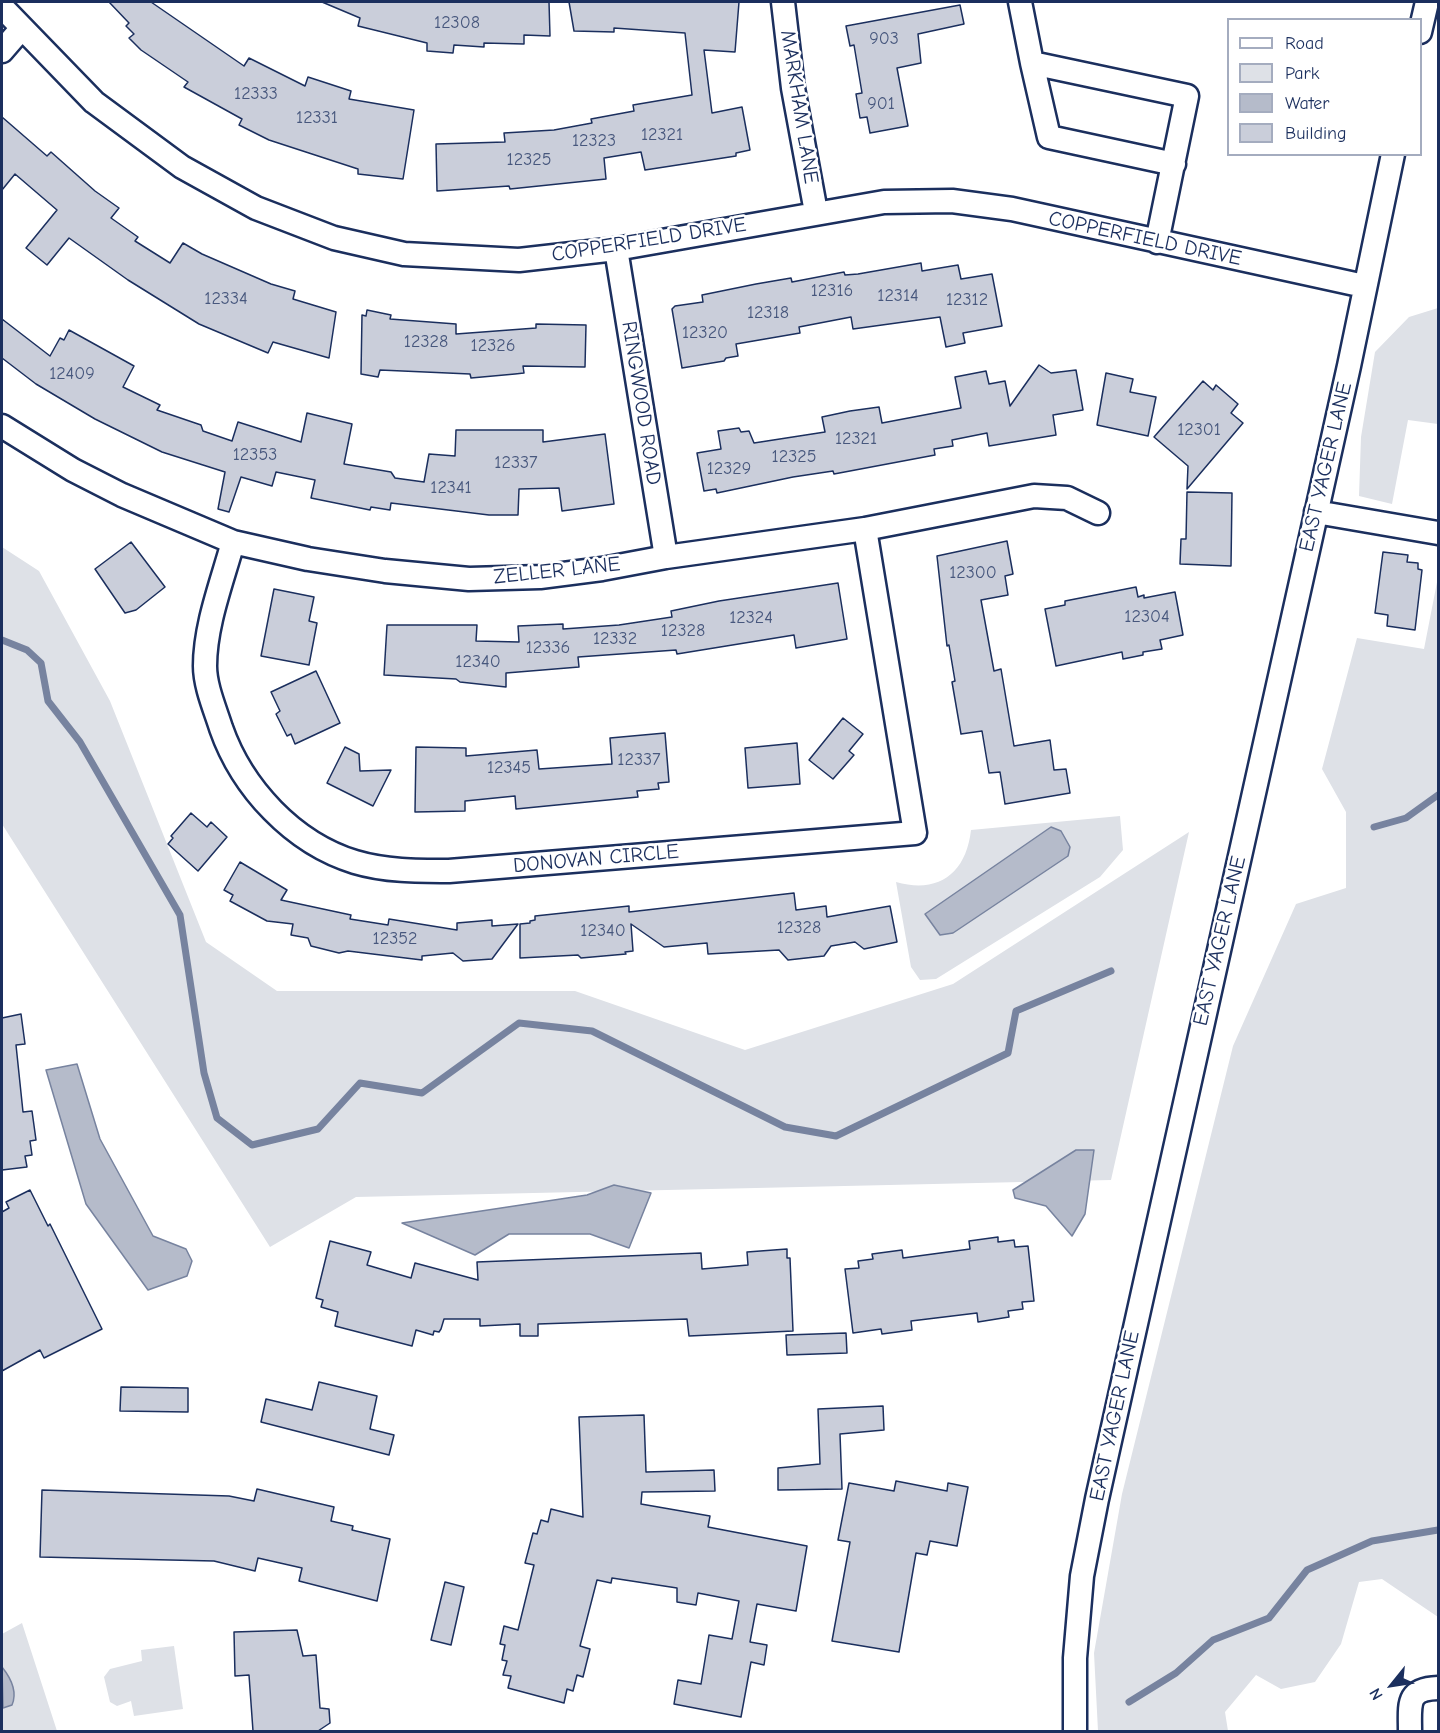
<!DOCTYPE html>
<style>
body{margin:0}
#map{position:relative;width:1440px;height:1733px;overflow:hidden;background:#fff;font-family:"Comic Neue",sans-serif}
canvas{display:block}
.frame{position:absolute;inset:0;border:3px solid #1b2f5e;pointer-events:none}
.legend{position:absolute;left:1227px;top:18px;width:195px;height:138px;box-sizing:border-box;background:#fff;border:2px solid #a4acbf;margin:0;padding:8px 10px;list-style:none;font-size:18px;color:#1b2f5e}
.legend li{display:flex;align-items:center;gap:12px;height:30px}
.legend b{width:30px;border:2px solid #a4acbf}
.north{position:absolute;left:1362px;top:1655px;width:60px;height:60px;-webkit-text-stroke:4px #fff;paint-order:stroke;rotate:240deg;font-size:16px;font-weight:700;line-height:24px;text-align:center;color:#1b2f5e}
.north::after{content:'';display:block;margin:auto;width:21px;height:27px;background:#1b2f5e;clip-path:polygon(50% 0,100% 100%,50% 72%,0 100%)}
</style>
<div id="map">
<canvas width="1440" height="1733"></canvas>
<div class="frame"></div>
<ul class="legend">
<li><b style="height:8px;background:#fff"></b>Road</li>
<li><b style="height:16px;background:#dee1e7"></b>Park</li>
<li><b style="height:16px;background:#b5bbca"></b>Water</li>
<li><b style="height:16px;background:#caceda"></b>Building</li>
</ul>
<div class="north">N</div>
</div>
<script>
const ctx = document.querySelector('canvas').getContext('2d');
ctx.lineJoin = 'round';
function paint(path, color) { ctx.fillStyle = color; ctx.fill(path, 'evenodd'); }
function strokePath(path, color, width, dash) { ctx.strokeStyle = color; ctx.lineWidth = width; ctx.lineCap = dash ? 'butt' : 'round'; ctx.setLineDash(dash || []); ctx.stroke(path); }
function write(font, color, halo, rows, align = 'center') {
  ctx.font = font + ' "Comic Neue",sans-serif'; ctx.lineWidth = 5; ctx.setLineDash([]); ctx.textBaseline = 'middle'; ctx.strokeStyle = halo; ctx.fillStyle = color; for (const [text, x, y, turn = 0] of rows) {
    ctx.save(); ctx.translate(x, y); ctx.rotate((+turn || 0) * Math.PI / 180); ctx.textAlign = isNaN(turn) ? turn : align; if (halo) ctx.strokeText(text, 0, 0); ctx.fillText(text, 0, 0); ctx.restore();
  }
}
const green = new Path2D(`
 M 1438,308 L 1438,424 L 1408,420 L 1392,504 L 1359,496 L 1361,437 L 1375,352 L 1409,317 Z
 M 2,547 L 39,571 L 110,701 L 206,942 L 277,991 L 575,991 L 745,1050 L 953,984 L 1189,832 L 1111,1180 L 356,1197 L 270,1247 L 2,824 Z
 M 1438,577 L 1438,1617 L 1382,1579 L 1359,1582 L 1341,1644 L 1315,1682 L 1281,1689 L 1256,1675 L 1225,1712 L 1228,1731 L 1098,1731 L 1094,1653 L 1122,1494 L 1233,1046 L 1296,904 L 1346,888 L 1346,812 L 1322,769 L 1357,638 L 1424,649 Z
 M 1120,816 L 1123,850 L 1100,877 L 936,979 L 920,980 L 911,967 L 896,882 C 938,894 966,874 971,830 Z
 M 22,1623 L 57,1731 L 2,1732 L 2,1634 Z
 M 174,1646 L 183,1709 L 134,1716 L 131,1701 L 117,1706 L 110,1702 L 104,1677 L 110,1669 L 142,1661 L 141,1650 Z`);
const water = new Path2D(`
 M 1051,827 L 1061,831 L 1070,847 L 1068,856 L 953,933 L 940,935 L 925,914 Z
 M 77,1064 L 100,1139 L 153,1236 L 186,1249 L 192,1261 L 187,1276 L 148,1290 L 86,1204 L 46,1070 Z
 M 1076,1150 L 1094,1150 L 1085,1214 L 1072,1236 L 1046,1206 L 1015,1198 L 1013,1190 Z
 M 614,1185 L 651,1193 L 629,1248 L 590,1234 L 509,1234 L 475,1255 L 402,1223 L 587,1195 Z
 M 2,1667 C 10,1677 18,1691 12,1705 L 3,1708 Z`);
const stream = new Path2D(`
 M 2,640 L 27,650 L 41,663 L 48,701 L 80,742 L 180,915 L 204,1073 L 217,1118 L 252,1145 L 318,1129 L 360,1083 L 422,1093 L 519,1023 L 592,1031 L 785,1127 L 836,1136 L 1008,1053 L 1016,1011 L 1111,971
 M 1374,827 L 1406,818 L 1438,795
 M 1129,1702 L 1176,1673 L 1213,1640 L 1269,1618 L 1307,1570 L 1372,1541 L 1438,1530`);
const building = new Path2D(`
 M 109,2 L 151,2 L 244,66 L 249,58 L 305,86 L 308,77 L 351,91 L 349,99 L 414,110 L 403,179 L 358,174 L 358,169 L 269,140 L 239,125 L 242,119 L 184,87 L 188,82 L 141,50 L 129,38 L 134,34 L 126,26 L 129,23 Z
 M 322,2 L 549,2 L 550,36 L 524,35 L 524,44 L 484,43 L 484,47 L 454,45 L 453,53 L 427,51 L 427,43 L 358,26 L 360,18 Z
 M 569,2 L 739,2 L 735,52 L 704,50 L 712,113 L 742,107 L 750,150 L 736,153 L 736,156 L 645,170 L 641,152 L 604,158 L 606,179 L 510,189 L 509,186 L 437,191 L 436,144 L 505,142 L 504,133 L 554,130 L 592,123 L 591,119 L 634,111 L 633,105 L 692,95 L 685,33 L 614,28 L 614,32 L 574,31 Z
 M 960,5 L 964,24 L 918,34 L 921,63 L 897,68 L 908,126 L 870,133 L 867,117 L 860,118 L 856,94 L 862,93 L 854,45 L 850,46 L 846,26 Z
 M 2,117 L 47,156 L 51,152 L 95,191 L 119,208 L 111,218 L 138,237 L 135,241 L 170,263 L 183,243 L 202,254 L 271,284 L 295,291 L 293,299 L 336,312 L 329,358 L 273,342 L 268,353 L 199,324 L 128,280 L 69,238 L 47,265 L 26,248 L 57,210 L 15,174 L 2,190 Z
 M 921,263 L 922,271 L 958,265 L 961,279 L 992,274 L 1002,326 L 963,333 L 965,343 L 946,347 L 940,317 L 853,329 L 851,317 L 799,327 L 800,333 L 736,344 L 738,356 L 726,358 L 724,361 L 682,368 L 672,309 L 675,306 L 703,302 L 702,295 L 756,284 L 791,278 L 792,282 L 844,272 L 845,275 L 858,274 Z
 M 367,310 L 391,315 L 390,319 L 456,324 L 456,334 L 536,328 L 536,324 L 586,325 L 585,367 L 523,366 L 524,373 L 515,374 L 471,378 L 470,374 L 380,370 L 378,377 L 361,374 L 362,315 L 366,316 Z
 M 2,319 L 50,356 L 60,338 L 64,340 L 69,330 L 134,366 L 123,387 L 160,405 L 157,410 L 201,425 L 203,431 L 232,441 L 238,422 L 301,442 L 307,413 L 352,424 L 344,464 L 391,472 L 395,478 L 424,482 L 429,454 L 455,456 L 456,430 L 543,430 L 543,442 L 605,434 L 614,504 L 562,511 L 559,488 L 519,489 L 518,515 L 489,515 L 391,503 L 390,510 L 371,507 L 370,510 L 311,498 L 315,480 L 276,472 L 272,486 L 241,477 L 229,512 L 218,509 L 225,472 L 162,452 L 95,419 L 36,384 L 2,358 Z
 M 1039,365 L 1051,373 L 1076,370 L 1083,410 L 1053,415 L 1056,435 L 989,446 L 987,433 L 952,440 L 953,446 L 934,449 L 935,455 L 834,474 L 833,471 L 793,477 L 717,493 L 716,489 L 704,491 L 697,453 L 721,449 L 718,431 L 739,428 L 741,432 L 749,431 L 754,443 L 825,432 L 822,417 L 850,411 L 879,407 L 882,423 L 961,408 L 955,377 L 986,371 L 989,384 L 1005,381 L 1010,406 Z
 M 1106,373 L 1133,379 L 1130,392 L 1156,397 L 1148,436 L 1097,425 Z
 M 1203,381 L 1213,390 L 1216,385 L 1238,404 L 1231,413 L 1243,423 L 1187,489 L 1188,466 L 1154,437 Z
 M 1187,492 L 1232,493 L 1231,566 L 1180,564 L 1181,539 L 1186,539 Z
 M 1007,541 L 1013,574 L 1005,576 L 1008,595 L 981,600 L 994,671 L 1001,669 L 1014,746 L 1050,740 L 1054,770 L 1066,769 L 1070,793 L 1005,804 L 1000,772 L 989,773 L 982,731 L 961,734 L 952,682 L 955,681 L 949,645 L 947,646 L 937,556 Z
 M 131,542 L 165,587 L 136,610 L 125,613 L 95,569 Z
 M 1383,552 L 1408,555 L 1407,562 L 1418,563 L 1418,569 L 1422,570 L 1415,630 L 1387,626 L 1388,615 L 1375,613 Z
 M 838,583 L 847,639 L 796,648 L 794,635 L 677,654 L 676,650 L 578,657 L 579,667 L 506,673 L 506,687 L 460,682 L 456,679 L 384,675 L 387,625 L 477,625 L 476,641 L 519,642 L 518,626 L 563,624 L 563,629 L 619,625 L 672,617 L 671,611 L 719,601 Z
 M 1136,587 L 1138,597 L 1144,595 L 1144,598 L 1175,592 L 1183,635 L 1160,640 L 1162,649 L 1143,652 L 1143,655 L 1123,659 L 1122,652 L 1056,666 L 1045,609 L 1065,605 L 1065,601 Z
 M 274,589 L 314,597 L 309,621 L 317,623 L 309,665 L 261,656 Z
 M 316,671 L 340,723 L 295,744 L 291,734 L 287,736 L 276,714 L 280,711 L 271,692 Z
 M 843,718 L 863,734 L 849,751 L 854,755 L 833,779 L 809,760 Z
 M 665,733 L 669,782 L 658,783 L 659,789 L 637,791 L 638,797 L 516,809 L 515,796 L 465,801 L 465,811 L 415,812 L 416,747 L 466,748 L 466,756 L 537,750 L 539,769 L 612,764 L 610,738 Z
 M 797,743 L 800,784 L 748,788 L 745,748 Z
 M 345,747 L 359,754 L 360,771 L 391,770 L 373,806 L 327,783 Z
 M 191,813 L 207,827 L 211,822 L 227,837 L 198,871 L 168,844 L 173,838 L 171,836 Z
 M 240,862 L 287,890 L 281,900 L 351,915 L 350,919 L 388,925 L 389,919 L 457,930 L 457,923 L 492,920 L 492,926 L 518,924 L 492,959 L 463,961 L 453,953 L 422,956 L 422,960 L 348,951 L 339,953 L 311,946 L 308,938 L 291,935 L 293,924 L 267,921 L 230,901 L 233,895 L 224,890 Z
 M 794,893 L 796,910 L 826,906 L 827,917 L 890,906 L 897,942 L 864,949 L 855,942 L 831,946 L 824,956 L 788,960 L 779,950 L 708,954 L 707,943 L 664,947 L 631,924 L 633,951 L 625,952 L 626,954 L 581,958 L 578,955 L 520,958 L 520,924 L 530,923 L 530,921 L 535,920 L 535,916 L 629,906 L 629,912 Z
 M 21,1014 L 25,1044 L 16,1045 L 23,1112 L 32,1111 L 36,1140 L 30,1141 L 32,1155 L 25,1156 L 27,1167 L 2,1170 L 2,1018 Z
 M 30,1190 L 48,1226 L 50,1224 L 102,1329 L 44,1358 L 40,1350 L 2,1371 L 2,1212 L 9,1208 L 6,1202 Z
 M 998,1237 L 998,1242 L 1014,1240 L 1015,1247 L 1028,1246 L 1034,1301 L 1022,1302 L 1023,1309 L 1008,1311 L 1009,1317 L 978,1322 L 977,1313 L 911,1321 L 912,1330 L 882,1334 L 881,1329 L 853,1333 L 845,1269 L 859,1268 L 858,1261 L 873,1259 L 872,1254 L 902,1250 L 903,1258 L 970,1249 L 969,1241 Z
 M 330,1241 L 371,1252 L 367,1265 L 411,1278 L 415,1263 L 478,1280 L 477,1262 L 701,1253 L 702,1269 L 748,1265 L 747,1252 L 787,1249 L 787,1258 L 790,1258 L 793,1331 L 689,1336 L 687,1319 L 538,1324 L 538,1336 L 520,1336 L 520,1324 L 480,1326 L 480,1319 L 444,1319 L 441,1329 L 439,1332 L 434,1331 L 433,1335 L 416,1330 L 412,1346 L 335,1326 L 338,1312 L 321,1307 L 323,1300 L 316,1298 Z
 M 846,1333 L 847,1353 L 787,1355 L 786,1335 Z
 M 319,1382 L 377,1396 L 370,1429 L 394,1435 L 389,1455 L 261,1422 L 266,1399 L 312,1410 Z
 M 121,1387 L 188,1388 L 188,1412 L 120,1411 Z
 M 883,1406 L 884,1430 L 840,1434 L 842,1489 L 778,1490 L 778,1468 L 820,1464 L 818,1409 Z
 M 644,1415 L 646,1472 L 714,1470 L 715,1491 L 642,1492 L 641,1504 L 710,1516 L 708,1527 L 807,1546 L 796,1611 L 757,1604 L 750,1642 L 767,1645 L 764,1665 L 751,1662 L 741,1717 L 674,1704 L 678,1680 L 701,1684 L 709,1635 L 732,1639 L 739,1601 L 698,1593 L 696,1605 L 677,1602 L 677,1588 L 612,1578 L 611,1583 L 597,1580 L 580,1646 L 590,1649 L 583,1677 L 577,1675 L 573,1691 L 567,1689 L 564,1703 L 508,1688 L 511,1676 L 503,1675 L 507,1661 L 502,1660 L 505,1645 L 500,1644 L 504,1626 L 518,1630 L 534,1565 L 525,1563 L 533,1533 L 537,1534 L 541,1520 L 548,1522 L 551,1509 L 583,1517 L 579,1417 Z
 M 896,1481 L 947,1491 L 948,1483 L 968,1487 L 957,1546 L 930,1541 L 927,1555 L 916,1553 L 899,1652 L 832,1641 L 850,1542 L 838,1540 L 849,1483 L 894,1491 Z
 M 257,1489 L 334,1507 L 331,1521 L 353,1526 L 352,1530 L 390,1539 L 377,1601 L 299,1581 L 302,1568 L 258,1558 L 255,1571 L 214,1561 L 40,1557 L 42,1490 L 229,1496 L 254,1501 Z
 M 445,1582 L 464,1587 L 451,1645 L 431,1640 Z
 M 297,1630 L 303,1656 L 316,1655 L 320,1708 L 329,1709 L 330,1723 L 318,1731 L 253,1731 L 249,1675 L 235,1676 L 234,1632 Z`);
const minor = new Path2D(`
 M 783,2 L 793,88 L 816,212
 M 1020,2 L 1032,63
 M 2,7 L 94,102 L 182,167 L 256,208 L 334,238 L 404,254 L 519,260 L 616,249 L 884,202 L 952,201 L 1012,209 L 1364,286
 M 1420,32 L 1427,2
 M 2,51 L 21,29
 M 1157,242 L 1187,96 L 1032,63 L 1049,137 L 1174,164
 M 616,249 L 666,557
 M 2,426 L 73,470 L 122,495 L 233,542 L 308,559 L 385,571 L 469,579 L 540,577 L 602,569 L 666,557 L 865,529 L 1034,496 L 1067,498 L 1098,513
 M 1316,512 L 1438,533
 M 233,542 C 222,582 205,625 205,666 C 205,686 215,709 221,728 C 242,788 293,843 355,862 C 385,871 417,871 449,871 L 915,833 L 865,529
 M 1075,1732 L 1075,1658 L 1082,1576 L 1097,1499 L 1349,366 L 1393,154
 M 1410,1732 C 1410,1704 1406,1689 1438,1688`);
const numberNames = [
 ["12308",457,23],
 ["903",884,39],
 ["12333",256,94],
 ["901",881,104],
 ["12331",317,118],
 ["12321",662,135],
 ["12323",594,141],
 ["12325",529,160],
 ["12316",832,291],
 ["12314",898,296],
 ["12334",226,299],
 ["12312",967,300],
 ["12318",768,313],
 ["12320",705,333],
 ["12328",426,342],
 ["12326",493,346],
 ["12409",72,374],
 ["12301",1199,430],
 ["12321",856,439],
 ["12353",255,455],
 ["12325",794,457],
 ["12337",516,463],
 ["12329",729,469],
 ["12341",451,488],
 ["12300",973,573],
 ["12304",1147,617],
 ["12324",751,618],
 ["12328",683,631],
 ["12332",615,639],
 ["12336",548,648],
 ["12340",478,662],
 ["12337",639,760],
 ["12345",509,768],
 ["12328",799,928],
 ["12340",603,931],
 ["12352",395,939]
];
const streetNames = [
 ["MARKHAM LANE",799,107,81],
 ["COPPERFIELD DRIVE",1145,239,12],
 ["COPPERFIELD DRIVE",649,240,-9],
 ["RINGWOOD ROAD",641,403,81],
 ["EAST YAGER LANE",1326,467,-77],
 ["ZELLER LANE",557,571,-6],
 ["DONOVAN CIRCLE",596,859,-5],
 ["EAST YAGER LANE",1220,941,-77],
 ["EAST YAGER LANE",1115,1416,-78]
];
paint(green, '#dee1e7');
paint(water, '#b5bbca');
strokePath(water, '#77839f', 1.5);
strokePath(stream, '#77839f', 7);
paint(building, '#caceda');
strokePath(building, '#1b2f5e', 1.5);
strokePath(minor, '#1b2f5e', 27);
strokePath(minor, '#fff', 22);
write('18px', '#47577d', null, numberNames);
write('21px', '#1b2f5e', '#fff', streetNames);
</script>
